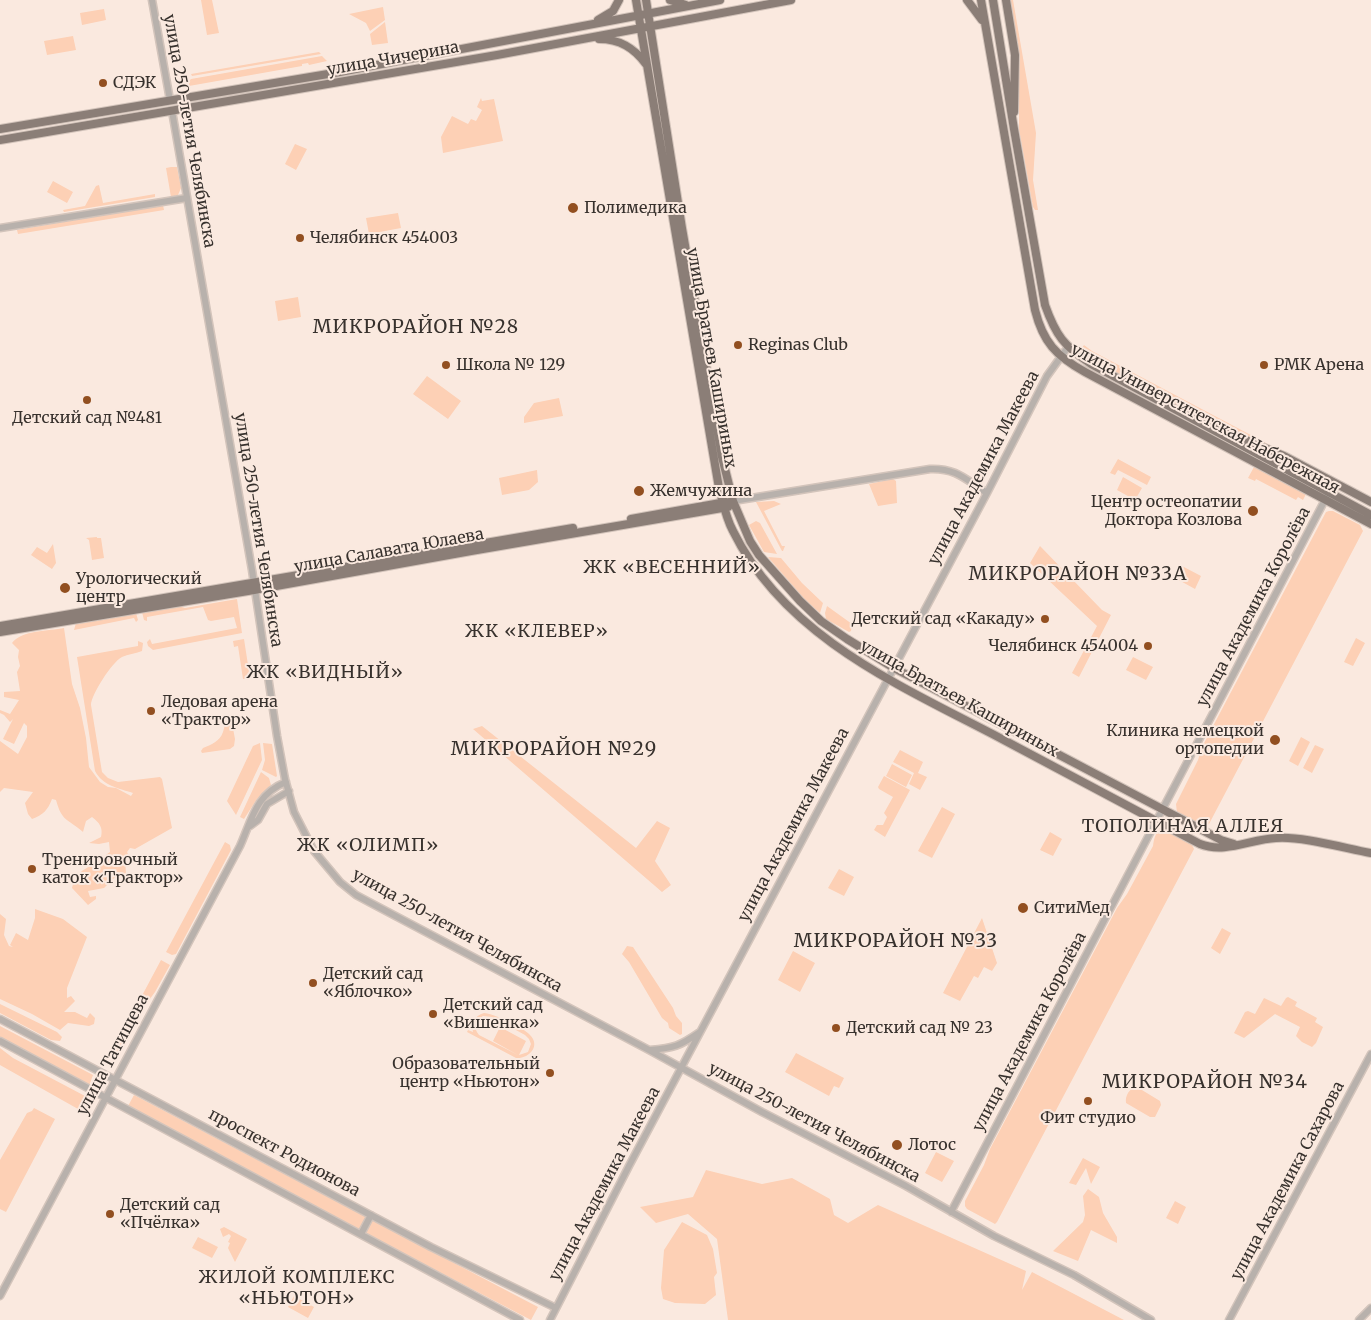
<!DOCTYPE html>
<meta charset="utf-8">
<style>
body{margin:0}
canvas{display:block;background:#fae9df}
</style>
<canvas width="1371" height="1320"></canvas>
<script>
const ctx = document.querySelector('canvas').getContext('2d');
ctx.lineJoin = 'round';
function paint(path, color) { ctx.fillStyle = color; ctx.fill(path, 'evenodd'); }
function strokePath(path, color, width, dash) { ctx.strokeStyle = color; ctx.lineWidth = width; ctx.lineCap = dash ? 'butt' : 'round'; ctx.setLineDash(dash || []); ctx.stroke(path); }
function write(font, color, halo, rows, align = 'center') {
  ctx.font = font + ' Merriweather,serif'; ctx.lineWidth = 4; ctx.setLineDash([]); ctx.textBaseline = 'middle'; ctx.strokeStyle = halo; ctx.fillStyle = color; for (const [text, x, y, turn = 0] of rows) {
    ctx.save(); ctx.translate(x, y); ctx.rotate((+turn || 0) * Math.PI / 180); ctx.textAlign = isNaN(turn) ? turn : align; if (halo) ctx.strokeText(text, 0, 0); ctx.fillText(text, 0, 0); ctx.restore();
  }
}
const green = new Path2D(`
 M 201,0 L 212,0 L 219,33 L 207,35 Z
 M 1009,0 L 1013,0 L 1036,133 L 1033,180 L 1038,210 L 1035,210 L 1033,207 L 1019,129 L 1019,63 Z
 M 383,7 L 385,20 L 370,31 L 366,23 L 349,14 Z
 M 104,9 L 106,20 L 82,25 L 80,13 Z
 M 385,22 L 388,43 L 372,45 L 370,34 Z
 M 73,36 L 76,50 L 47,55 L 44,41 Z
 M 319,52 L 321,54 L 192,76 L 191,74 Z
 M 322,56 L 327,61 L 309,65 L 308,63 L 302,64 L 302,66 L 189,86 L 189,81 L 191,79 Z
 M 481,98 L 482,101 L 494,99 L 503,141 L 443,153 L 441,137 L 452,116 L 468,124 L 471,119 L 476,121 L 482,110 L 477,107 Z
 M 295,144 L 307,149 L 296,170 L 285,164 Z
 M 171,167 L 177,167 L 181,188 L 178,195 L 171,197 L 166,168 Z
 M 53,181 L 73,192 L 67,203 L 47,192 Z
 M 99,185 L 103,203 L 155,194 L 155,197 L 64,212 L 63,210 L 85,206 L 96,186 Z
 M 163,205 L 164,210 L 18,234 L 17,230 Z
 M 398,213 L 401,228 L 369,234 L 366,218 Z
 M 298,297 L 301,317 L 278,321 L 275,301 Z
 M 1084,345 L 1092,351 L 1281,451 L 1199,417 L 1091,359 L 1080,351 Z
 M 427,376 L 461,401 L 448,419 L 413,394 Z
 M 559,398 L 563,416 L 524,423 L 524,417 L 534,403 Z
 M 1118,459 L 1151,477 L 1147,485 L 1118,470 L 1115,475 L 1110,473 Z
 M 1254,467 L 1306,494 L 1303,500 L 1298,497 L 1296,500 L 1256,479 L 1255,481 L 1248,478 Z
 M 537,470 L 538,482 L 529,490 L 502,495 L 499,478 Z
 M 1123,477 L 1142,488 L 1135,500 L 1117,490 Z
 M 893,479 L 896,481 L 897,503 L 878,506 L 869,484 Z
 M 774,501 L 781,504 L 764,511 L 782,546 L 785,546 L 783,551 L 782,551 L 756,502 Z
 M 1329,511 L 1333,511 L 1360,525 L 1363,531 L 1209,824 L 1205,827 L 1177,813 L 1176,804 L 1198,760 L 1202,747 L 1326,512 Z
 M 756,521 L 760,523 L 777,554 L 764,552 L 749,525 Z
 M 97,537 L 97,538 L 101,538 L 104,558 L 92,560 L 89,540 L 86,538 Z
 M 53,544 L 56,563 L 52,569 L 31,555 L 37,547 L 47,553 Z
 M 1040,546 L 1102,610 L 1111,615 L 1079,677 L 1072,673 L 1097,626 L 1030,563 Z
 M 768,557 L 781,558 L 802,583 L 823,603 L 820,613 L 806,601 Z
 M 1182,566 L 1201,576 L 1195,589 L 1175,578 Z
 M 237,599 L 242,633 L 153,650 L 148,646 L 147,642 L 150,639 L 152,644 L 237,628 L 234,617 L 211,621 L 208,620 L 203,607 L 147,617 L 147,621 L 144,620 L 142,612 L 175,605 L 185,608 Z
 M 827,606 L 852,624 L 851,631 L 849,632 L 826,619 L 825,613 Z
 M 136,613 L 138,620 L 136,622 L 134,618 L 74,630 L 76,623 Z
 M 64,628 L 72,684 L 80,708 L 86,738 L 89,767 L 100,782 L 108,787 L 116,788 L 131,796 L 133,793 C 118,788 103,786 95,771 L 77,657 L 138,646 L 138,641 L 143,643 L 142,651 C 135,654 128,654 122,657 C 112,662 91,695 91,705 L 102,772 L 108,778 L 118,782 L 160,777 L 162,779 L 172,828 L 135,849 L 130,848 L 127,852 L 129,856 L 125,859 L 126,874 L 121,878 L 115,877 L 104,888 L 88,891 L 90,897 L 96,896 L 96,899 L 88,905 L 72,888 C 77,870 83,871 97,862 C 101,859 105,855 110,852 L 109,842 L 99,844 L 89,843 L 101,837 C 103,828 100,823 92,817 L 86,821 L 83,832 C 67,818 62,822 56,800 L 52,799 C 48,810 43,815 32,819 L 28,814 L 25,803 L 33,792 L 4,788 L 0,792 L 0,741 L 18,754 L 27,737 L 27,726 L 24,723 L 14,744 L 3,739 L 13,719 L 10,722 L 4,715 L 0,713 L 0,710 L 10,714 L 19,700 L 4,697 L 4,692 L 20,691 L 17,672 L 20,666 L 18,657 L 19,650 L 12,643 C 22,630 49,631 64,628 Z
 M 1356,638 L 1365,643 L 1353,666 L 1344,662 Z
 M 244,639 L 250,678 L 243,679 L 238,646 L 234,647 L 233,641 Z
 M 1133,657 L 1153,667 L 1146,680 L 1126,670 Z
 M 229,720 L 232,723 L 235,739 L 234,746 L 230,749 L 202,753 L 201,751 L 203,748 C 211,745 220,741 223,732 C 225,726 224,724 229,720 Z
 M 482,726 L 636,848 L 657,821 L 670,828 L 655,861 L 671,885 L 662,892 L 473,729 Z
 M 1301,737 L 1310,742 L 1298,766 L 1289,761 Z
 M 260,743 L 262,760 L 236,815 L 227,801 L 253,746 Z
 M 263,743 L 272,744 L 277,776 L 276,777 L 262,770 L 265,760 Z
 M 1315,745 L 1324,749 L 1312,773 L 1303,768 Z
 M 900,750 L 923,762 L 918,773 L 927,777 L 920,790 L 909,784 L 914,773 L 893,762 Z
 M 892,764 L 912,775 L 906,787 L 886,776 Z
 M 261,772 L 269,778 L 271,785 L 257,799 L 244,819 L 240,817 Z
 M 884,776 L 910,790 L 885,837 L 874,830 L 877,825 L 883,825 L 887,817 L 884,813 L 893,797 L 879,789 L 878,787 Z
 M 942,807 L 955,814 L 932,858 L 918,851 Z
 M 1160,829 C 1171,830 1191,839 1194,849 L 997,1222 L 995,1224 L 967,1209 L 965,1206 L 965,1201 L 984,1165 L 990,1149 L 1117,908 L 1127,894 L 1153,846 C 1154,839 1155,834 1160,829 Z
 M 1050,832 L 1062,839 L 1053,856 L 1040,850 Z
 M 225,842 L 230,845 L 231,850 L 176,954 L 172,955 L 166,952 Z
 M 839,869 L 854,877 L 844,896 L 828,888 Z
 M 35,909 L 63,919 L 87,937 L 67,988 L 67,998 L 71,996 L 75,1001 L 64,1012 L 75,1012 L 87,1018 L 90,1013 L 95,1018 L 94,1024 L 89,1026 L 68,1023 L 60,1030 L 32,1014 L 0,999 L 0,914 L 6,919 L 4,935 L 9,946 L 13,947 L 10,945 L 16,933 L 28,940 L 35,918 Z
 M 982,918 L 997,963 L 992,971 L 984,967 L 978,978 L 974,976 L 960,1001 L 943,993 Z
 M 1222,928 L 1231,933 L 1220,954 L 1211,948 Z
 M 627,946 L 633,947 L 673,1008 L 676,1016 L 682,1023 L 682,1034 L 680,1035 L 669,1028 L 668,1023 L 662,1018 L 629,962 L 622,954 Z
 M 793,951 L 815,963 L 800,992 L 778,980 Z
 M 161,960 L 170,965 L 155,992 L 144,1007 L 116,1060 L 113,1050 Z
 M 1288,997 L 1297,1002 L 1295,1006 L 1317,1018 L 1315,1022 L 1323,1027 L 1316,1043 L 1312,1047 L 1302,1042 L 1296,1036 L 1300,1027 L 1275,1014 L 1244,1038 L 1234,1033 L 1245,1012 L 1248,1011 L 1255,1014 L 1264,998 L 1281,1006 L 1286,998 Z
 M 0,1004 L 57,1032 L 62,1037 L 60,1041 L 51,1040 L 0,1013 Z
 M 484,1013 C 493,1013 524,1028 530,1035 C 541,1046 529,1059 516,1058 L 467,1032 L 468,1030 L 473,1032 C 471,1023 474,1016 484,1013 ZM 483,1016 L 492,1017 L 525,1035 L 529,1039 L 531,1044 L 528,1052 L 519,1055 L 526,1041 L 500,1027 L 493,1041 L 518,1055 L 479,1035 C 473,1028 475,1020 483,1016 Z
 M 0,1026 L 93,1075 L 89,1086 L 0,1038 Z
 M 0,1048 L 13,1058 L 85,1096 L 78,1109 L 0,1065 Z
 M 796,1053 L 844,1078 L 839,1088 L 834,1086 L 829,1096 L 785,1072 Z
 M 1137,1087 L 1160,1101 L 1161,1105 L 1155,1117 L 1150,1117 L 1126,1103 C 1125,1096 1129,1088 1137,1087 Z
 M 134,1095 L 366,1217 L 359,1230 L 127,1108 Z
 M 34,1108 L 55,1119 L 6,1212 L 0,1209 L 0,1160 L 27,1113 L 32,1111 Z
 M 936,1152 L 954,1161 L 942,1182 L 925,1173 Z
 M 1083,1158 L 1100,1167 L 1091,1184 L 1086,1168 L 1076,1185 L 1069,1183 Z
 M 706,1170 L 762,1184 L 792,1178 L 830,1199 L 834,1215 L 848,1223 L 878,1205 L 1026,1271 L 1022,1290 L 1032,1272 L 1124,1320 L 728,1320 L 717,1239 L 688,1214 L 656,1223 L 640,1207 L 693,1197 Z
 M 1088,1189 L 1099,1197 L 1103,1213 L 1117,1237 L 1117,1243 L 1091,1230 L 1078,1261 L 1053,1251 L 1083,1222 L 1085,1215 L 1083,1196 Z
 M 1175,1201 L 1186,1207 L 1178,1224 L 1166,1218 Z
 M 372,1220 L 538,1307 L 531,1320 L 365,1233 Z
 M 682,1222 L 707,1235 L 713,1249 L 717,1273 L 714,1277 L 716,1295 L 705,1304 L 675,1303 L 663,1299 L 661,1288 L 664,1250 Z
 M 224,1227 L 247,1239 L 235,1262 L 228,1248 L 230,1243 L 228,1242 L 231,1236 L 229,1234 L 223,1237 L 220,1229 Z
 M 198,1237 L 218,1247 L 212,1258 L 192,1248 Z
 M 294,1296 L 314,1307 L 308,1318 L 288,1307 Z`);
const minor = new Path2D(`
 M 152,0 L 170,100
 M 172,111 L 252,570 L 277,736 L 285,779 L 294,812 L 314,851 L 340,882 L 356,895 L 369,902 L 649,1050 L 762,1112 L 906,1186 L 994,1236 L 1074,1275 L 1151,1320
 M 0,228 L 187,198
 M 733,501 L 930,469 C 957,468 966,480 987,493
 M 250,826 L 258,820 L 267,804 L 289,791
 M 0,1019 L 431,1247 L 556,1308
 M 0,1041 L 520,1320
 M 650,1050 C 674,1048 680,1046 700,1032
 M 951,1212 L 1327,496
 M 361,1234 L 371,1215
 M 0,1296 L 240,846 C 252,819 256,794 286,782
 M 550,1320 L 630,1164 L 987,493 L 1047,376 L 1068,347
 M 1229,1320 L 1371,1054
 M 1359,1320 L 1371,1308`);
const major = new Path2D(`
 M 636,0 L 719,488 C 723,503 726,518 733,531 C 785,637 901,686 1000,738 C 1066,773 1133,809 1200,844 C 1225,854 1251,839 1276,838 C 1302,836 1344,848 1371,853
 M 646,0 L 682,228 L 722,457 L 733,501 L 750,541 L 759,555 L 800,601 L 821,621 L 847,639 L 894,668 L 1221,840 L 1234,844
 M 670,0 L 686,5
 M 967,0 L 982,20
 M 981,0 L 1035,310 C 1043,342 1056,356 1085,372 L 1371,524
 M 993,0 L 1014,129 L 1045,305 C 1056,336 1064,346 1091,364 L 1371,515
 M 1006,0 L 1015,55 L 1014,112
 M 598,20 L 613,11 L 619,0
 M 599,39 C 620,39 634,48 646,64
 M 0,129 L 340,72 L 720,0
 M 0,140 L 497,55 L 791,0
 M 1217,428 L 1284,456 L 1371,502
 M 631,519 L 726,502
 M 0,626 L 573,528
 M 0,632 L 254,590 L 471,551 L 728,507`);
const markers = [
 [103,83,5,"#924f20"],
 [573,208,6,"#924f20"],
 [300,238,5,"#924f20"],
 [738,345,5,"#924f20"],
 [446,365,5,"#924f20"],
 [1264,365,5,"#924f20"],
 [87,400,5,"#924f20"],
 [639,491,6,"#924f20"],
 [1253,511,6,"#924f20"],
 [65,588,6,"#924f20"],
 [1045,619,5,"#924f20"],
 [1148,646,5,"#924f20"],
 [151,711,5,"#924f20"],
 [1275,740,6,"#924f20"],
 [32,869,5,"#924f20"],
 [1023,908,6,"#924f20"],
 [313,983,5,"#924f20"],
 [433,1014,5,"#924f20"],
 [836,1028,5,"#924f20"],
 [550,1073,5,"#924f20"],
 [1088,1101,5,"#924f20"],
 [897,1145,6,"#924f20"],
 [110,1214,5,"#924f20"]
];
const streetNames = [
 ["улица Чичерина",393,59,-10],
 ["улица 250-летия Челябинска",189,131,80],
 ["улица Братьев Кашириных",711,358,80],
 ["улица Университетская Набережная",1205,419,28],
 ["улица Академика Макеева",984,468,-62],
 ["улица 250-летия Челябинска",258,530,81],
 ["улица Салавата Юлаева",389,551,-10],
 ["улица Академика Королёва",1254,607,-62],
 ["улица Братьев Кашириных",959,699,29],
 ["улица Академика Макеева",794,825,-62],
 ["улица 250-летия Челябинска",457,931,29],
 ["улица Академика Королёва",1030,1032,-62],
 ["улица Татищева",113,1055,-62],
 ["улица 250-летия Челябинска",814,1123,28],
 ["проспект Родионова",284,1153,28],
 ["улица Академика Сахарова",1288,1181,-62],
 ["улица Академика Макеева",605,1184,-62]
];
const poiNames = [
 ["СДЭК",113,83],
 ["Полимедика",584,208],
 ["Челябинск 454003",310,238],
 ["Reginas Club",748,345],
 ["Школа № 129",456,365],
 ["РМК Арена",1274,365],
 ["Детский сад №481",87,418,"center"],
 ["Жемчужина",650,491],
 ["Центр остеопатии",1242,502,"right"],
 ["Доктора Козлова",1242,520,"right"],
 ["Урологический",76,579],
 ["центр",76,597],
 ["Детский сад «Какаду»",1035,619,"right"],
 ["Челябинск 454004",1138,646,"right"],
 ["Ледовая арена",161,702],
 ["«Трактор»",161,720],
 ["Клиника немецкой",1264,731,"right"],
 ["ортопедии",1264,749,"right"],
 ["Тренировочный",42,860],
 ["каток «Трактор»",42,878],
 ["СитиМед",1034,908],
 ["Детский сад",323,974],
 ["«Яблочко»",323,992],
 ["Детский сад",443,1005],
 ["«Вишенка»",443,1023],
 ["Детский сад № 23",846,1028],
 ["Образовательный",540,1064,"right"],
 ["центр «Ньютон»",540,1082,"right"],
 ["Фит студио",1088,1118,"center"],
 ["Лотос",908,1145],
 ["Детский сад",120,1205],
 ["«Пчёлка»",120,1223]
];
const neighbourhoodNames = [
 ["ЖК «ВЕСЕННИЙ»",672,568],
 ["ЖК «КЛЕВЕР»",537,632],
 ["ЖК «ВИДНЫЙ»",325,673],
 ["ТОПОЛИНАЯ АЛЛЕЯ",1183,827],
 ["ЖК «ОЛИМП»",368,846],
 ["ЖИЛОЙ КОМПЛЕКС",297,1278],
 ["«НЬЮТОН»",297,1299]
];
const quarterNames = [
 ["МИКРОРАЙОН №28",416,328],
 ["МИКРОРАЙОН №33А",1078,575],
 ["МИКРОРАЙОН №29",554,750],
 ["МИКРОРАЙОН №33",896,942],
 ["МИКРОРАЙОН №34",1205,1083]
];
paint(green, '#fdd0b5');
strokePath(minor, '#d3c4bb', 9);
strokePath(major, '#d3c4bb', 10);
strokePath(minor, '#b8b1ac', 6);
strokePath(major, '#8b7e77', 8);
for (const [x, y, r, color] of markers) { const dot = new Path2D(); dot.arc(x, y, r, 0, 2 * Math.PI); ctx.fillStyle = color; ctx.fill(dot); strokePath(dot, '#fae9df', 2); }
write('16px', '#37312d', '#fae9df', streetNames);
write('16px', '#37312d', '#fae9df', poiNames, 'left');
ctx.letterSpacing = '1px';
write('18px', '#37312d', '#fae9df', neighbourhoodNames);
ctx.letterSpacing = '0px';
ctx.letterSpacing = '1px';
write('19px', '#37312d', '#fae9df', quarterNames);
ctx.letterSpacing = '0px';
</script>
